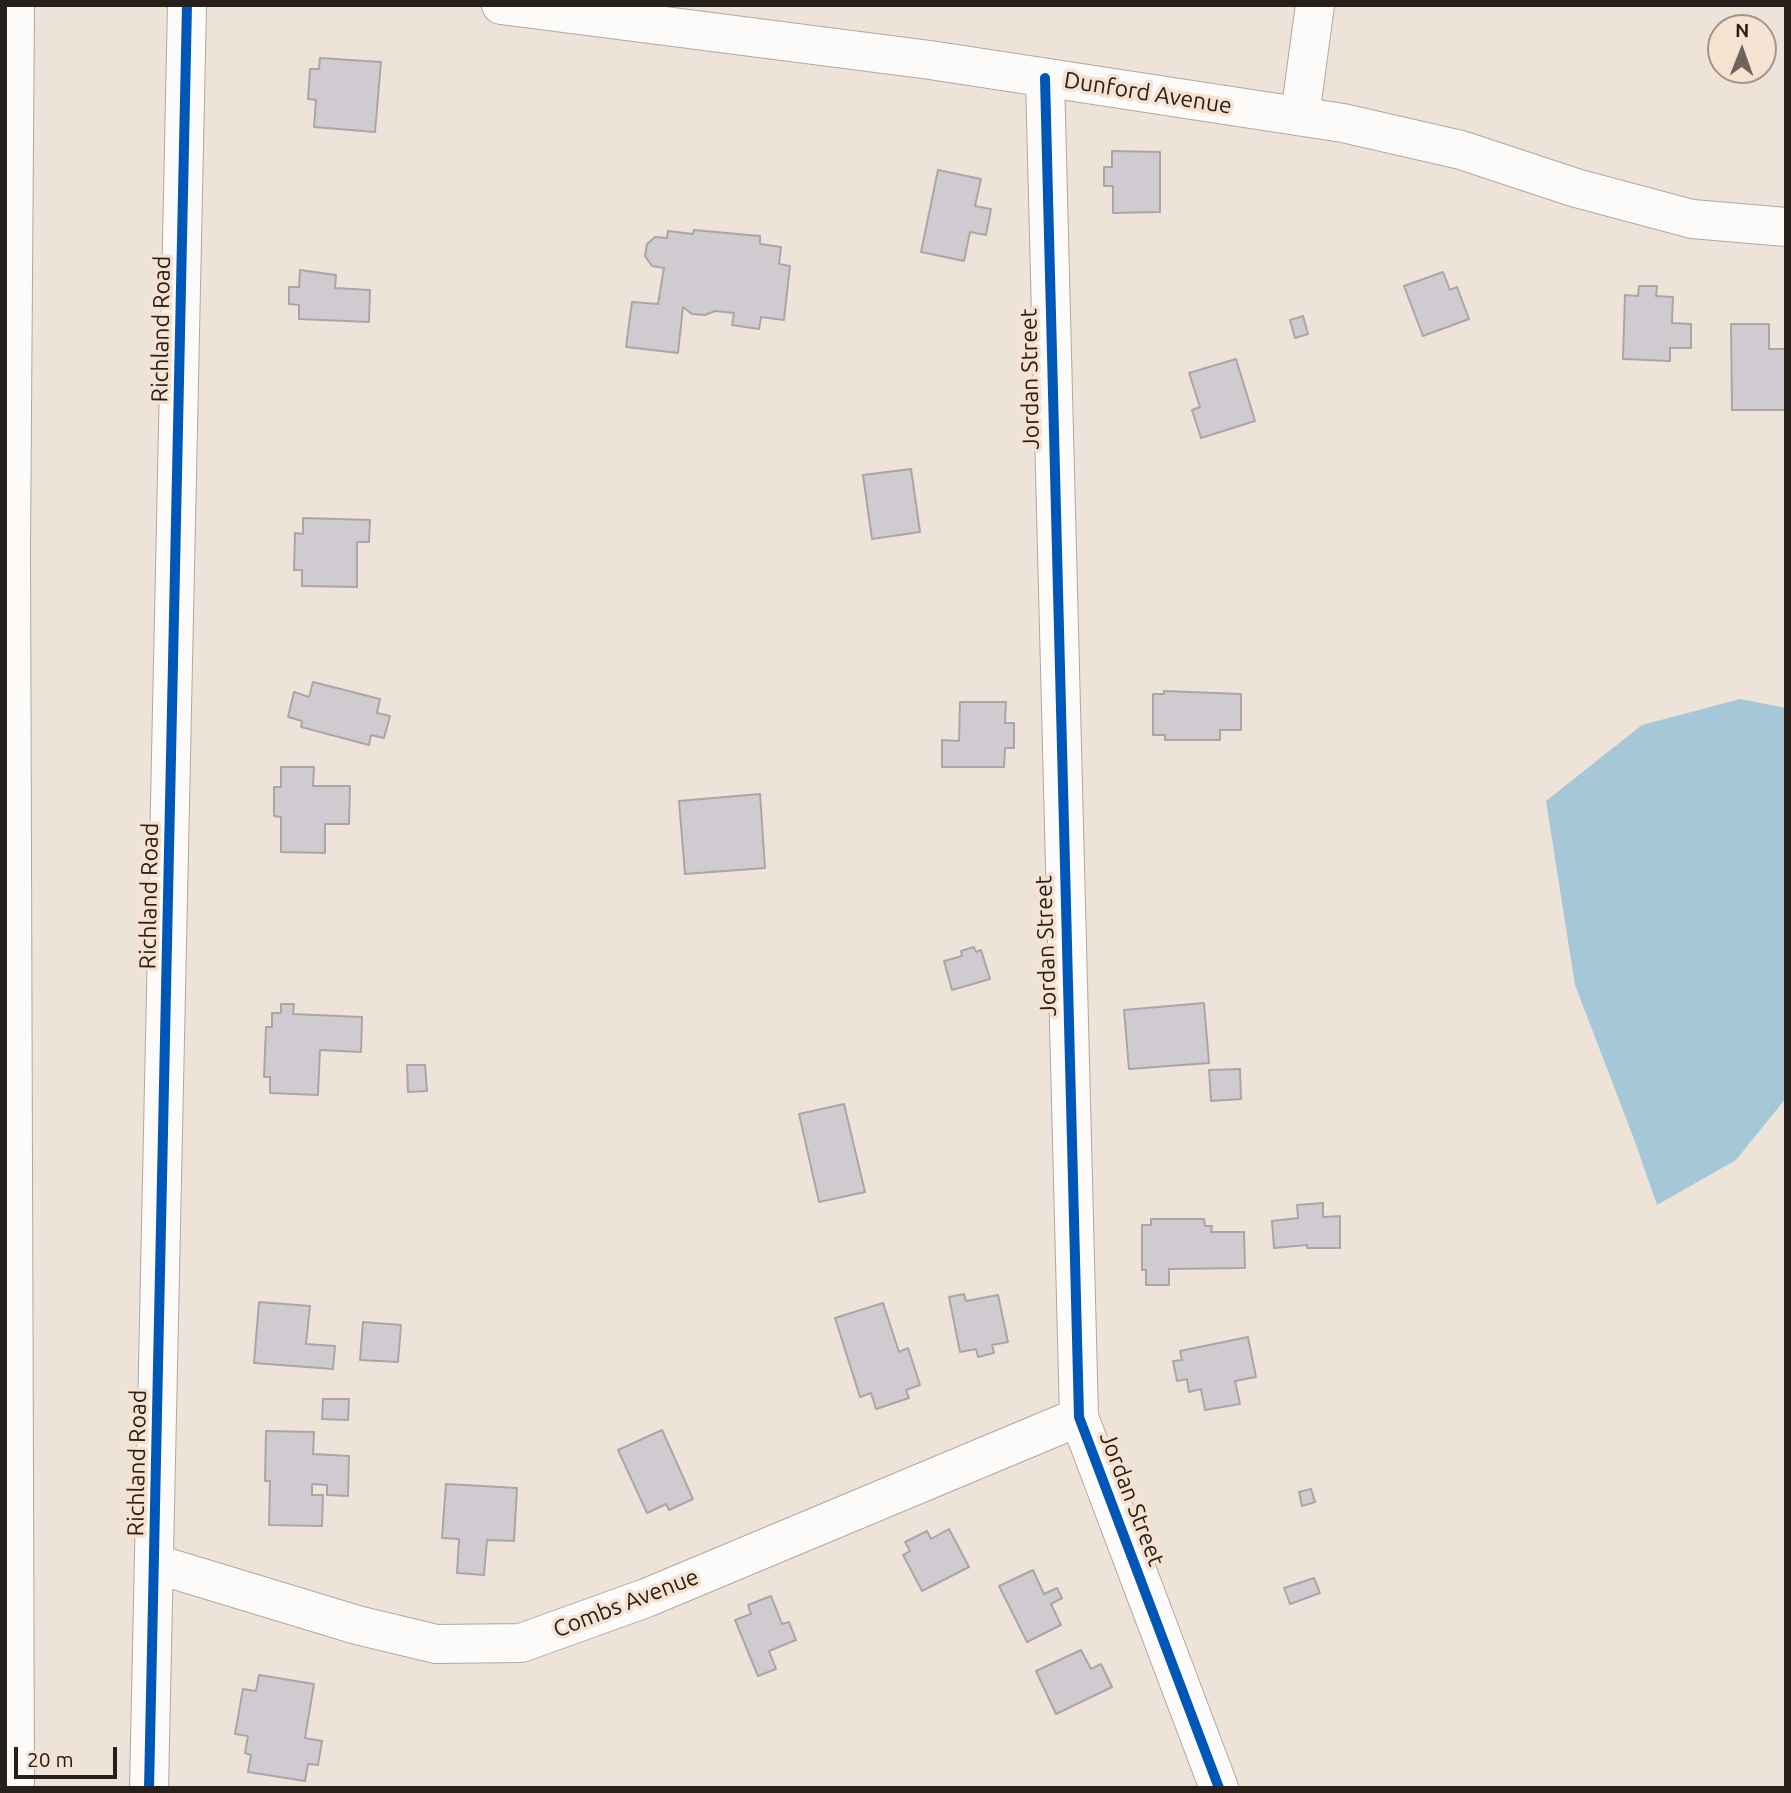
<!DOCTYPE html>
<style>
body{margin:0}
#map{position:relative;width:1791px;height:1793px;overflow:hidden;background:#eee3d9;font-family:Ubuntu,sans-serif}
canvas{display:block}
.frame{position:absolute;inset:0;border:7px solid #27201a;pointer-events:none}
.north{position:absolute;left:1707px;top:14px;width:70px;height:70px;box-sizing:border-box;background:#f6e2d1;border:2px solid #a39488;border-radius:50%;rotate:1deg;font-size:19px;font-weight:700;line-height:28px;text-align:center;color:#27201a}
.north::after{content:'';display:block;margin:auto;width:24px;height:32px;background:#6d645d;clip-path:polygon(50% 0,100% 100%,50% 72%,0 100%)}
.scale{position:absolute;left:14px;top:1747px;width:103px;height:32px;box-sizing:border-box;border:4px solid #27201a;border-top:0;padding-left:9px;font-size:21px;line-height:24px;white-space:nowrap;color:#27201a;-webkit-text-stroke:5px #f6e2d1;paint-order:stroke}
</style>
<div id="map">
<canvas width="1791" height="1793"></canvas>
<div class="frame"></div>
<div class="north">N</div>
<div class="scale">20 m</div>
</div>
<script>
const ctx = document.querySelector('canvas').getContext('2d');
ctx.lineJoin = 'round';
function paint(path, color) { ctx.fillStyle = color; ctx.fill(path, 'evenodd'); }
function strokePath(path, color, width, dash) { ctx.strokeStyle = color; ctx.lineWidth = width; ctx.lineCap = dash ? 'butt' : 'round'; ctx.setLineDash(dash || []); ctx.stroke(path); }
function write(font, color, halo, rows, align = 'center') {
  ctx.font = font + ' Ubuntu,sans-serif'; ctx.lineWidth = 7; ctx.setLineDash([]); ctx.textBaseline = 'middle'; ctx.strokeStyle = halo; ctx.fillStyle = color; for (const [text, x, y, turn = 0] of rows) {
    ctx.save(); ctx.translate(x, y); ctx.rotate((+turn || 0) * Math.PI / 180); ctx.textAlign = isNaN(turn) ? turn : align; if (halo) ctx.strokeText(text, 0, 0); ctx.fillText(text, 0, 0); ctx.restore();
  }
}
const water = new Path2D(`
 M 1740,699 L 1786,708 L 1786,1098 L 1736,1160 L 1657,1205 L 1634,1139 L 1575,985 L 1546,801 L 1642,725 Z`);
const building = new Path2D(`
 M 320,58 L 381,62 L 375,132 L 314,127 L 316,100 L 308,99 L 310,69 L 319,69 Z
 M 1112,151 L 1160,152 L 1160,212 L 1113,213 L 1113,186 L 1104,186 L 1104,167 L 1112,167 Z
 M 938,170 L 981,179 L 975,206 L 991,209 L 986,235 L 970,232 L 964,261 L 921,252 Z
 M 694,230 L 760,236 L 760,244 L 781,247 L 779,264 L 790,266 L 784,320 L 761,317 L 759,329 L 732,325 L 734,313 L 715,311 L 705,315 L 692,314 L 683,307 L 678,353 L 626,347 L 632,302 L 658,304 L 664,268 L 652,266 L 645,256 L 647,244 L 655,237 L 667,238 L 668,231 L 693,234 Z
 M 300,270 L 336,275 L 335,288 L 370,290 L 369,322 L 299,319 L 299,305 L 289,304 L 289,287 L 299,287 Z
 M 1443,272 L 1450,290 L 1457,287 L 1469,319 L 1423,336 L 1404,286 Z
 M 1639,286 L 1657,286 L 1656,296 L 1673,297 L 1672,323 L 1691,324 L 1691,348 L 1670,348 L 1670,361 L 1623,359 L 1625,295 L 1638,296 Z
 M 1303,316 L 1308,334 L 1295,338 L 1290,320 Z
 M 1731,324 L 1769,324 L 1769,349 L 1786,349 L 1786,410 L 1732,410 Z
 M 1236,359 L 1255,421 L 1201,438 L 1192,410 L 1200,407 L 1189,373 Z
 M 911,469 L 920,532 L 872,539 L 863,475 Z
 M 303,518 L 370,520 L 369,542 L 357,542 L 357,587 L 302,586 L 302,570 L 294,570 L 295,533 L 303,534 Z
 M 313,682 L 380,699 L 377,713 L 390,716 L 384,738 L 371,735 L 369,745 L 301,727 L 302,721 L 288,717 L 294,692 L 309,697 Z
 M 1164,691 L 1241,694 L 1241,730 L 1220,730 L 1220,740 L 1165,740 L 1165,735 L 1153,735 L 1153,694 L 1164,694 Z
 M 960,702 L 1006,702 L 1005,723 L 1014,723 L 1014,748 L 1005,748 L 1004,767 L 942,767 L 942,740 L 959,741 Z
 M 281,767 L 314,767 L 313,786 L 350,786 L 349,824 L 325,824 L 325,853 L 281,852 L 281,817 L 274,816 L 274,787 L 281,787 Z
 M 760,794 L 765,868 L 685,874 L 679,801 Z
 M 974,947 L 976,952 L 981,950 L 990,979 L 952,990 L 944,961 L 962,956 L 961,951 Z
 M 1204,1003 L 1209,1063 L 1129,1069 L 1124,1010 Z
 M 281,1004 L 294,1004 L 293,1014 L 362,1017 L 361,1052 L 320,1050 L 318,1095 L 270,1093 L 270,1077 L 264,1077 L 266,1027 L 272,1027 L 272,1013 L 281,1013 Z
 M 407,1065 L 425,1065 L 427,1091 L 408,1092 Z
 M 1240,1069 L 1241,1099 L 1211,1101 L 1209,1070 Z
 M 844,1104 L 865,1192 L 819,1202 L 799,1114 Z
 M 1323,1203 L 1323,1217 L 1340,1216 L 1340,1248 L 1307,1248 L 1307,1245 L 1274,1248 L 1272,1221 L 1298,1218 L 1297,1205 Z
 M 1151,1219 L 1204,1219 L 1205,1226 L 1212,1226 L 1211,1232 L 1244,1232 L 1245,1268 L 1169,1269 L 1169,1285 L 1146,1285 L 1146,1270 L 1142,1270 L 1142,1225 L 1151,1225 Z
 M 964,1294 L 966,1301 L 998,1295 L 1008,1342 L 992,1345 L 994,1353 L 978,1357 L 976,1349 L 960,1352 L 949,1297 Z
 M 259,1302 L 310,1306 L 306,1344 L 335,1346 L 333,1369 L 254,1363 Z
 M 883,1303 L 899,1352 L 908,1348 L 920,1385 L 906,1390 L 909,1398 L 876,1409 L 871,1393 L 860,1397 L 835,1318 Z
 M 363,1322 L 401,1325 L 398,1362 L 360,1360 Z
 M 1248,1337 L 1256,1377 L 1235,1381 L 1240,1404 L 1205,1410 L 1201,1389 L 1189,1392 L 1187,1379 L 1177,1381 L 1173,1361 L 1182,1360 L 1180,1351 Z
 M 323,1399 L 349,1399 L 348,1420 L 322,1419 Z
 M 662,1430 L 693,1499 L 669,1510 L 666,1504 L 647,1513 L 618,1450 Z
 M 266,1431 L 314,1432 L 313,1454 L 349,1456 L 348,1496 L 327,1495 L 327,1485 L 312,1484 L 312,1495 L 323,1495 L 322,1526 L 269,1525 L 270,1481 L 265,1481 Z
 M 446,1484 L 517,1488 L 514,1541 L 487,1540 L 484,1575 L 457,1573 L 459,1539 L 442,1538 Z
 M 1311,1489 L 1315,1502 L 1302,1506 L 1299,1492 Z
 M 949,1529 L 969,1567 L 922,1591 L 903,1555 L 910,1551 L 905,1542 L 927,1531 L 931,1539 Z
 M 1033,1570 L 1044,1594 L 1057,1588 L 1062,1598 L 1051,1604 L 1061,1625 L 1027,1642 L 999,1586 Z
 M 1314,1578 L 1320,1593 L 1290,1604 L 1284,1588 Z
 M 771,1596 L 782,1624 L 789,1622 L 796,1640 L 769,1651 L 776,1669 L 758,1676 L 735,1620 L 751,1614 L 748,1605 Z
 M 1081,1650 L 1091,1669 L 1101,1664 L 1112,1687 L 1056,1714 L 1036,1671 Z
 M 259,1675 L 314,1684 L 305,1738 L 322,1741 L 318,1765 L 308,1764 L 305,1781 L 248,1772 L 251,1755 L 245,1753 L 248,1736 L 235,1734 L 243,1689 L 256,1691 Z`);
const minor = new Path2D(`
 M 501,5 L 930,60 L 1343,123 L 1461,150 L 1576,188 L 1692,219 L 1786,227
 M 1045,78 L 1079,1417 L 1219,1788
 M 1300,116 L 1315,5
 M 156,1564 L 357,1625 L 436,1644 L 521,1643 L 646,1598 L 1079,1417
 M 149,1788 L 187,5`);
const major = new Path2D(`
 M 15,5 L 11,547 L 15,1788`);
const cycleway = new Path2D(`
 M 1045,78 L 1079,1417 L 1219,1788
 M 149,1788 L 187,5`);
const streetNames = [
 ["Dunford Avenue",1148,93,9],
 ["Richland Road",161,329,-89],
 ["Jordan Street",1030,379,-91],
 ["Richland Road",149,896,-89],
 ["Jordan Street",1046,946,-92],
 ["Richland Road",137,1463,-89],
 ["Jordan Street",1132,1499,69],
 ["Combs Avenue",626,1603,-21]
];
paint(water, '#a5c7d7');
paint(building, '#d0cbd0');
strokePath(building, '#aba6a5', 2);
strokePath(minor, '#b0a8a0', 40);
strokePath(major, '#b0a8a0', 40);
strokePath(minor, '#fcfbf9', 38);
strokePath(major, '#fcfbf9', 38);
strokePath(cycleway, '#0057b8', 10);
write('23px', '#27201a', '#f6e2d1', streetNames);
</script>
